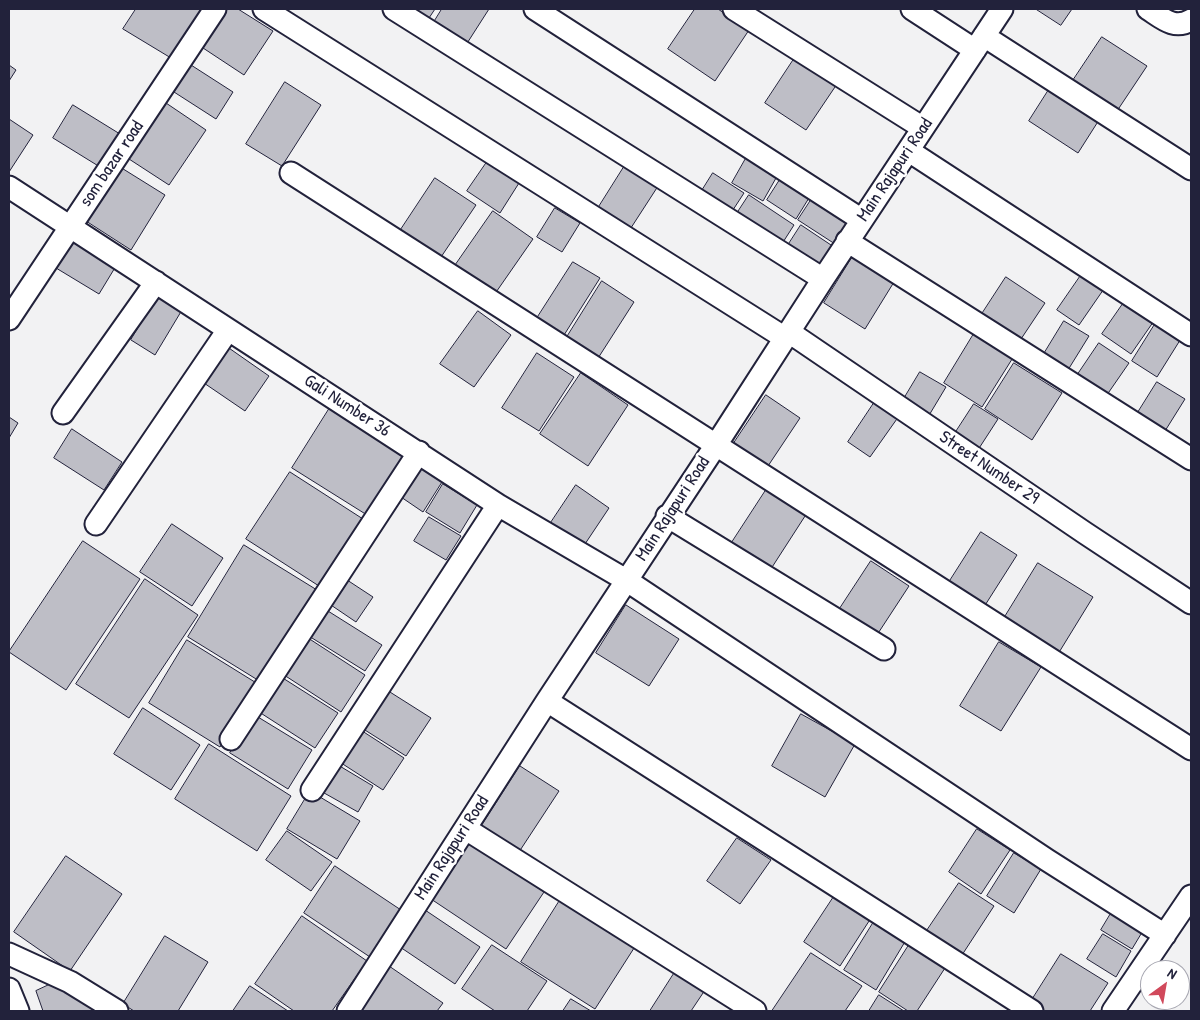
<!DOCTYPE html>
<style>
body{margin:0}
#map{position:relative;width:1200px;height:1020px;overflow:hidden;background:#f2f2f3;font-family:"Patrick Hand",sans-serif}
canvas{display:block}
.frame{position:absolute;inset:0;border:10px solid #22223b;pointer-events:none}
.north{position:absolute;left:1140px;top:960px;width:50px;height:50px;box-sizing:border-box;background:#fff;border:1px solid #a7a7b1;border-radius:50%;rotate:32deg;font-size:14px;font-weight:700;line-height:20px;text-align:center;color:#22223b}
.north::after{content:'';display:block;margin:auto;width:18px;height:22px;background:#d1495b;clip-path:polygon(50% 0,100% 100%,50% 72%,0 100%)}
</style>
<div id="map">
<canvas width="1200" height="1020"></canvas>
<div class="frame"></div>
<div class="north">N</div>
</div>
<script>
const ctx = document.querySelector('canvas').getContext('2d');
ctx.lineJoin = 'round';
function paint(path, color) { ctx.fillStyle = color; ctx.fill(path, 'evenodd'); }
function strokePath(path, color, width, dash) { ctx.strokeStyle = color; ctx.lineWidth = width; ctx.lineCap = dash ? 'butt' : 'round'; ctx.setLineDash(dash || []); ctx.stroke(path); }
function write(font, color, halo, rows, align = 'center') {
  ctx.font = font + ' "Patrick Hand",sans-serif'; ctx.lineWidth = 5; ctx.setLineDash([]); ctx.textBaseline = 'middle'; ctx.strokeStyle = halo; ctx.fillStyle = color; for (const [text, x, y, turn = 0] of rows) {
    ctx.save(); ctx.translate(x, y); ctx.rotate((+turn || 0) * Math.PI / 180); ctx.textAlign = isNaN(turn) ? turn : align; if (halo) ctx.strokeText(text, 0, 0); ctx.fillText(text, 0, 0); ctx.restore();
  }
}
const building = new Path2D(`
 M 136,9 L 201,9 L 171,58 L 123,29 Z
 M 225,9 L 238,9 L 273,31 L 244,75 L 200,46 Z
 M 408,9 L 435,9 L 427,21 Z
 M 442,9 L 489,9 L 464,48 L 431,27 Z
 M 695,9 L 718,9 L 749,30 L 715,81 L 668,49 Z
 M 1036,9 L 1072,9 L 1061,25 Z
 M 1102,37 L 1147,66 L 1115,114 L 1070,85 Z
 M 796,56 L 837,84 L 806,130 L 765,103 Z
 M 9,65 L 16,70 L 9,81 Z
 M 191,65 L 233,92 L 216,119 L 174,92 Z
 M 285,82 L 321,105 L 282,166 L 246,144 Z
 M 1050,88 L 1099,120 L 1078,153 L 1029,121 Z
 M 166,103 L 206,130 L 169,185 L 129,159 Z
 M 73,105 L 120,134 L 100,167 L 53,138 Z
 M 9,119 L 33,135 L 9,172 Z
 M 749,153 L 780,171 L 763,201 L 732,183 Z
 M 629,159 L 662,180 L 627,234 L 595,213 Z
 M 487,162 L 519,183 L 500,213 L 467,191 Z
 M 120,167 L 165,195 L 131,250 L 86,221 Z
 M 713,173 L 744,193 L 729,216 L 698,197 Z
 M 783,175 L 812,193 L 796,219 L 767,200 Z
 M 435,178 L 476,205 L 437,263 L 396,237 Z
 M 749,195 L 794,225 L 778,250 L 732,221 Z
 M 813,197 L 850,221 L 835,244 L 798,220 Z
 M 555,208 L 580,223 L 562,252 L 537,237 Z
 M 493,211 L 533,239 L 492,298 L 452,270 Z
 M 801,225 L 834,247 L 816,274 L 783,253 Z
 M 74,239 L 116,266 L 99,294 L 56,268 Z
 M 853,256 L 894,282 L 865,329 L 824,303 Z
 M 573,262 L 600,278 L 559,343 L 532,326 Z
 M 1086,268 L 1108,283 L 1079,325 L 1057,310 Z
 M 1006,277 L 1045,303 L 1017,345 L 978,320 Z
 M 602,281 L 634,302 L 593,366 L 562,345 Z
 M 158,296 L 182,310 L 155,355 L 131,340 Z
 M 1127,298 L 1156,318 L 1131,354 L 1102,334 Z
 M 478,311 L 511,335 L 474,387 L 440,364 Z
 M 1064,321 L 1089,336 L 1063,378 L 1039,362 Z
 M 1157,321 L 1182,337 L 1157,377 L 1132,361 Z
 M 975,332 L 1014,356 L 982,407 L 944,383 Z
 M 1099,343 L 1129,363 L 1102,402 L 1072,383 Z
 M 226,346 L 269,376 L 245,411 L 201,381 Z
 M 537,353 L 574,377 L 539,431 L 502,408 Z
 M 1014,363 L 1062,393 L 1032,440 L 985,409 Z
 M 920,372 L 946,387 L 925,422 L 899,407 Z
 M 581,373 L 628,405 L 588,466 L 540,434 Z
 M 1157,382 L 1185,399 L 1160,439 L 1132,422 Z
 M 766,395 L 800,418 L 766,469 L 732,446 Z
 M 876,400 L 899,416 L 870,457 L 848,442 Z
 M 974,404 L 998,419 L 974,456 L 950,441 Z
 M 331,406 L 406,453 L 367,515 L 292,468 Z
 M 9,417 L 18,423 L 9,438 Z
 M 72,429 L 122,462 L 104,490 L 54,458 Z
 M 418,465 L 442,482 L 423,512 L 398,495 Z
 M 290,472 L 363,519 L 319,586 L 246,539 Z
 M 443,484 L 477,505 L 460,533 L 426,512 Z
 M 576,485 L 609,508 L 583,547 L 550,524 Z
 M 768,487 L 807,513 L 767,575 L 727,550 Z
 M 429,517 L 461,536 L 446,560 L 414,541 Z
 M 172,524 L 223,558 L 192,606 L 140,572 Z
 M 981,532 L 1017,555 L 982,610 L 946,587 Z
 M 83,541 L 140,579 L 66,690 L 9,652 Z
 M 244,545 L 317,590 L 261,682 L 188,637 Z
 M 871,561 L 909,586 L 873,641 L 835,616 Z
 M 1038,563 L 1093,597 L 1058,654 L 1003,620 Z
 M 341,576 L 373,597 L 356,622 L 325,601 Z
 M 145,579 L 198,615 L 129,718 L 76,684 Z
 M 626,605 L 679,639 L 649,686 L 596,653 Z
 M 320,606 L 382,645 L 365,671 L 304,633 Z
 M 305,636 L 365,675 L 341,712 L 281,673 Z
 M 187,640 L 258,684 L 220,747 L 149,703 Z
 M 999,642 L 1041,667 L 1001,731 L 960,706 Z
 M 278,675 L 338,713 L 315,748 L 256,710 Z
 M 382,687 L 431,718 L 406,756 L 357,725 Z
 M 143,708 L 200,745 L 171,790 L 114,754 Z
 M 253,714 L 312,750 L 288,789 L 230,753 Z
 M 801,714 L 855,744 L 825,797 L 772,766 Z
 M 356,727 L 404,758 L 383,790 L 335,759 Z
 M 209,744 L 291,796 L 257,851 L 175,799 Z
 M 333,762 L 373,786 L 358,812 L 317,789 Z
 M 520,766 L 559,791 L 517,855 L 479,830 Z
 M 310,791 L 360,821 L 337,859 L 287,829 Z
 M 977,829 L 1010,850 L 981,894 L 949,872 Z
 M 287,831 L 332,862 L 311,891 L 266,860 Z
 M 737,838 L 771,860 L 740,904 L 707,881 Z
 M 470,842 L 544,892 L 506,949 L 431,899 Z
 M 1014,853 L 1041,869 L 1014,913 L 987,896 Z
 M 66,856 L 122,894 L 70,971 L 14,932 Z
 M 335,866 L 401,910 L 370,957 L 304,913 Z
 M 959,883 L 994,906 L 962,955 L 926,932 Z
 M 835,895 L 871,918 L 840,966 L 804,942 Z
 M 562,897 L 636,945 L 595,1009 L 521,962 Z
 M 425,910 L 480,947 L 455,984 L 400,947 Z
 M 1113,910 L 1144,929 L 1132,949 L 1101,930 Z
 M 302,916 L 367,961 L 332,1011 L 294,1011 L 255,984 Z
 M 875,920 L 906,940 L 876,990 L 844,970 Z
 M 1103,934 L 1131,951 L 1116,977 L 1087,959 Z
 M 165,936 L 208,962 L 178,1011 L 134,1011 L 123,1004 Z
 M 492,945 L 547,981 L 527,1011 L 495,1011 L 462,989 Z
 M 909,945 L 945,968 L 917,1011 L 908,1011 L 879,992 Z
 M 811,953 L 862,986 L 845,1011 L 772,1011 Z
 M 1061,954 L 1108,983 L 1090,1011 L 1042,1011 L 1030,1003 Z
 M 389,966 L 443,1003 L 437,1011 L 358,1011 Z
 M 675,972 L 705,990 L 691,1011 L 650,1011 Z
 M 53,983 L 94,1005 L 96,1011 L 43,1011 L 36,991 Z
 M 250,986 L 288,1011 L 233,1011 Z
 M 879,995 L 904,1011 L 869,1011 Z
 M 571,999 L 591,1011 L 563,1011 Z`);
const minor = new Path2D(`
 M 264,9 L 785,338
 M 394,9 L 823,279
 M 535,9 L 862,220
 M 734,9 L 923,128
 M 912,9 L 975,50
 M 1148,9 C 1162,18 1174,30 1191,20
 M 984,36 L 1191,169
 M 909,151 L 1191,335
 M 291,173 L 1191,749
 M 9,187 L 498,505 L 626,580 L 1047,860 L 1165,935
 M 847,241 L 1191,459
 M 9,319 L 215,9
 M 789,332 L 1085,533 L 1191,603
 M 63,413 L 156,282
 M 667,516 L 884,649
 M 96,524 L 228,330
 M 547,701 L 1032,1011
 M 231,739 L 419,452
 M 312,790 L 498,505
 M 466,829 L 755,1011
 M 9,954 L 70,982 L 117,1011
 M 9,989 L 18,1011
 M 348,1011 L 547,701 L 716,445 L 823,279 L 1002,9
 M 1113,1011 L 1191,896`);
const streetNames = [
 ["som bazar road",112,164,-56],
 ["Main Rajapuri Road",895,170,-56],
 ["Gali Number 36",347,406,33],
 ["Street Number 29",989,468,34],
 ["Main Rajapuri Road",673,509,-57],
 ["Main Rajapuri Road",452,848,-57]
];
paint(building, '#bebec6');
strokePath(building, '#22223b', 1);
strokePath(minor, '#22223b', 25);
strokePath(minor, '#fff', 21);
write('18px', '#22223b', '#fff', streetNames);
</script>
